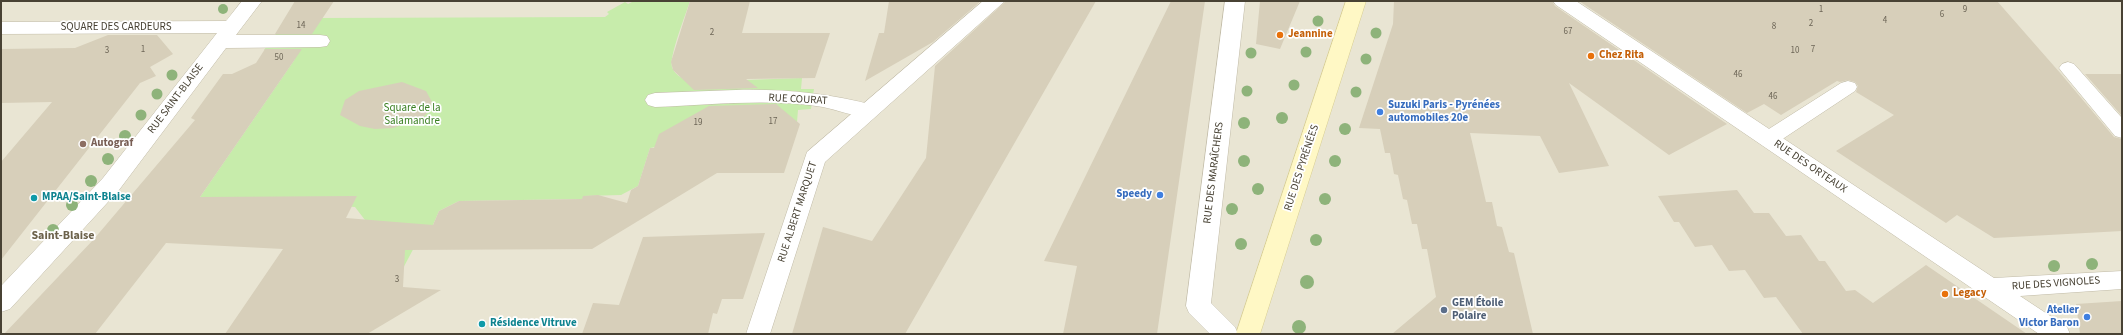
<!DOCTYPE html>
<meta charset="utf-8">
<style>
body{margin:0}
#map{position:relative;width:2123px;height:335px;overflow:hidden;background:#f4f2e6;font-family:"Source Sans 3",sans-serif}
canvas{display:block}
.frame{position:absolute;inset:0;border:2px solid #484234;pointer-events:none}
</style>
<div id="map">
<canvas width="2123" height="335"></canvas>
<div class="frame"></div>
</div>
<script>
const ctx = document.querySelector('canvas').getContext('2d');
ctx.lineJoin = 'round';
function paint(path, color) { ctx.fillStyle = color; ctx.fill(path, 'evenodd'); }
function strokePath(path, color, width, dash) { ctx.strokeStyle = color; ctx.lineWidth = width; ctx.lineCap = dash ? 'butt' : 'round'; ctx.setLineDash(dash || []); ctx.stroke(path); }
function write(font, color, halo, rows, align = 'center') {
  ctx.font = font + ' "Source Sans 3",sans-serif'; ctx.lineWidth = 3.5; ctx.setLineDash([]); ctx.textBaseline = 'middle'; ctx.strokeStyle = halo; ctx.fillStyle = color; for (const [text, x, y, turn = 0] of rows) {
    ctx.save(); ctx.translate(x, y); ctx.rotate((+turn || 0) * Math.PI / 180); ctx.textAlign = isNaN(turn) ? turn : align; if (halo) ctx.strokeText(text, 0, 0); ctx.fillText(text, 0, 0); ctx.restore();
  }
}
const residential = new Path2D(`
 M 1,1 L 2122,1 L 2122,334 L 1,334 Z`);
const green = new Path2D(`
 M 634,1 L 690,1 C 686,14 669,56 672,67 C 674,74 682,78 688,82 L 802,78 L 801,89 L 814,89 L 811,109 L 798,110 L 797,122 L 650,148 L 638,186 L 621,195 L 584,196 L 582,199 L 459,201 L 439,211 L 432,227 L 425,227 L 368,334 L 309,334 L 365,220 L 355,207 L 200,197 L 295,59 L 264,50 L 282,26 L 321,18 L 605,17 L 609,14 L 607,12 L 625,2 L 628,4 Z`);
const building = new Path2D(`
 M 295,1 L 334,1 L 312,34 L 275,34 Z
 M 690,1 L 750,1 L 742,33 L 830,33 L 815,78 L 746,79 L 758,88 L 694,90 L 673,70 L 671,62 Z
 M 889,1 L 981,1 L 933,42 L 865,81 L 879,33 L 884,33 Z
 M 1006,1 L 1096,1 L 905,334 L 792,334 L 823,227 L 872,241 L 926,158 L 935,66 Z
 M 1171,1 L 1205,1 L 1157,334 L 1063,334 L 1077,266 L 1044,261 Z
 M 1260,1 L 1300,1 L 1280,49 L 1256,44 Z
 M 1394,1 L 1552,1 L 1555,6 L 1727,124 L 1669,155 L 1569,83 L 1609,166 L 1559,173 L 1540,136 L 1470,133 L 1486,202 L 1492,202 L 1497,226 L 1502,227 L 1509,252 L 1514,253 L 1533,334 L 1392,334 L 1436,297 L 1427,249 L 1422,249 L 1417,224 L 1412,224 L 1407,200 L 1403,199 L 1398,175 L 1394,174 L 1390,153 L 1385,153 L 1380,129 L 1359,128 L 1393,24 Z
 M 1579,1 L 1997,1 L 2061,74 L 2114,137 L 2122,139 L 2122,231 L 1994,238 L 1957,215 L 1946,223 L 1836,151 L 1894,115 L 1856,92 L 1858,86 L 1855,82 L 1848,80 L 1840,82 L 1837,81 L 1781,115 L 1764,104 L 1747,113 Z
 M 108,35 L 157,35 L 173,54 L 150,67 L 156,76 L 140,83 L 1,260 L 1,162 L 52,102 L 1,103 L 1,49 L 75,48 Z
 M 265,49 L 302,49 L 200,197 L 357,196 L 346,218 L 433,225 L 439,211 L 459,201 L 582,199 L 583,196 L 598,195 L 627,203 L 631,190 L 638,186 L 650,148 L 654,148 L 659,134 L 709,106 L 776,104 L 800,124 L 784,173 L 717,173 L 592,249 L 405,250 L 403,287 L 441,290 L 367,334 L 225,334 L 283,249 L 166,243 L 95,334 L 4,334 L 94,239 L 195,120 L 191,118 L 223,74 L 232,74 L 256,63 Z
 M 2085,74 L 2122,74 L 2122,116 Z
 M 402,82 L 426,91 L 432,102 L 429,111 L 422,118 L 393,128 L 375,129 L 360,126 L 340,115 L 345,100 L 359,91 Z
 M 1737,190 L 1754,213 L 1769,213 L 1786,236 L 1801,235 L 1819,261 L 1825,261 L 1846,291 L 1855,290 L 1873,303 L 1926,265 L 2027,334 L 1803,334 L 1776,297 L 1764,298 L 1745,270 L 1729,271 L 1712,245 L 1695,247 L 1679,222 L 1674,222 L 1658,196 Z
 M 765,233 L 743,299 L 722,299 L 717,314 L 713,313 L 708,334 L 582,334 L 593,303 L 619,305 L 643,237 Z
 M 2122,301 L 2122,334 L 2080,334 L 2076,304 Z`);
const service = new Path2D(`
 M 2068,62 L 2074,64 L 2122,118 L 2122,138 L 2115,136 L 2062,72 L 2059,68 L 2062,64 Z
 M 1848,81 L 1855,83 L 1857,87 L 1855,91 L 1775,144 L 1768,146 L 1761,144 L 1758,139 L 1761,134 L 1841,83 Z`);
const pedestrian = new Path2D(`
 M 242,1 L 262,1 L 236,35 L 320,35 L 327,36 L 330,41 L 327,46 L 320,47 L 226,48 L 119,190 L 10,309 L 1,312 L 1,286 L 103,178 L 217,33 L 1,34 L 1,22 L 226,21 Z
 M 736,90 C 784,89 830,93 876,106 L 879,111 L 876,116 C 863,120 838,110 823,107 C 768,98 710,105 655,107 L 648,105 L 645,100 L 648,95 L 655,93 Z`);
const minor = new Path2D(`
 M 983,1 L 1005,1 L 825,162 L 770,334 L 746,334 L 807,152 Z
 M 1225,1 L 1245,1 L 1211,303 L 1235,327 L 1238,334 L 1210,334 L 1189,313 L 1186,306 Z
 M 1553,1 L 1576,1 L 1994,278 L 2122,271 L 2122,289 L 2020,296 L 2067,327 L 2070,334 L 2039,334 L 1556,5 Z`);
const secondary = new Path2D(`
 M 1346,1 L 1366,1 L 1260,334 L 1236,334 Z`);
const trees = [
 [223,9,5],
 [1318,21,5.5],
 [1376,33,5.5],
 [1306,52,5.5],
 [1251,53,5.5],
 [1366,59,5.5],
 [172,75,5.5],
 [1294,85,5.5],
 [1247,91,5.5],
 [1356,92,5.5],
 [157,94,5.5],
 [141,115,5.5],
 [1282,118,6],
 [1244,123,6],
 [1345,129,6],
 [125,136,6],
 [108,159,6],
 [1244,161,6],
 [1335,161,6],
 [91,181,6],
 [1258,189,6],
 [1325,199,6],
 [72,205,6],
 [1232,209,6],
 [53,230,6],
 [1316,240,6],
 [1241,244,6],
 [2092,264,6],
 [2054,266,6],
 [1307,282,7],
 [1299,327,7]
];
const markers = [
 [1280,35,4,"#e8710a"],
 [1591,56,4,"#e8710a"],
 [1380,112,4,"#3f7fe0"],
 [83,144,4,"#8d6e63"],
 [1160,195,4,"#3f7fe0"],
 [34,198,4,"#0f9aa8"],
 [1945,294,4,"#e8710a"],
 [1444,310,4,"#5c6f8a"],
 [2087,317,4,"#3f7fe0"],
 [482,324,4,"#0f9aa8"]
];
const numberNames = [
 ["1",1821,10],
 ["9",1965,10],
 ["6",1942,15],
 ["4",1885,21],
 ["2",1811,24],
 ["14",301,26],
 ["8",1774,27],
 ["67",1568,32],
 ["2",712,33],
 ["1",143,50],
 ["7",1813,50],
 ["3",107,51],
 ["10",1795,51],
 ["50",279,58],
 ["46",1738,75],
 ["46",1773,97],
 ["17",773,122],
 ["19",698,123],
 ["3",397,280]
];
const streetNames = [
 ["SQUARE DES CARDEURS",116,28],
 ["RUE SAINT-BLAISE",176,99,-53],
 ["RUE COURAT",798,100,3],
 ["RUE DES ORTEAUX",1810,167,34],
 ["RUE DES PYRÉNÉES",1302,168,-72],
 ["RUE DES MARAÎCHERS",1214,173,-83],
 ["RUE ALBERT MARQUET",798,212,-72],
 ["RUE DES VIGNOLES",2056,284,-4]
];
const foodNames = [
 ["Jeannine",1288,35],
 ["Chez Rita",1599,56],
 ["Legacy",1953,294]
];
const shopNames = [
 ["Suzuki Paris - Pyrénées",1388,106,"left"],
 ["automobiles 20e",1388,119,"left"],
 ["Speedy",1152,195],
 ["Atelier",2079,311],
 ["Victor Baron",2079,324]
];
const parkNames = [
 ["Square de la",412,109],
 ["Salamandre",412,122]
];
const educationNames = [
 ["Autograf",91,144]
];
const cultureNames = [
 ["MPAA/Saint-Blaise",42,198],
 ["Résidence Vitruve",490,324]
];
const serviceNames = [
 ["GEM Étoile",1452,304],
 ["Polaire",1452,317]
];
const neighbourhoodNames = [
 ["Saint-Blaise",63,236]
];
paint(residential, '#e9e5d3');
paint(green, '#c7ecab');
paint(building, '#d7cfba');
strokePath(service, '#c1bba7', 1);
strokePath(pedestrian, '#c1bba7', 1);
strokePath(minor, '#c1bba7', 1);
strokePath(secondary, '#d8ce91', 1);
paint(service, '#fff');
paint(pedestrian, '#fff');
paint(minor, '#fff');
paint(secondary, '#fff8c5');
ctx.fillStyle = '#8eb37a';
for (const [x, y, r] of trees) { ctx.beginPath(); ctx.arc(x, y, r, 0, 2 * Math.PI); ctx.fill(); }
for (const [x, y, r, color] of markers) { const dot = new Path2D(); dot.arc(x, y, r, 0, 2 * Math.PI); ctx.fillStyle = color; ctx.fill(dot); strokePath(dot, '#fff', 1.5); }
write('9px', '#6c6556', null, numberNames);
write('11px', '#484234', '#fff', streetNames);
write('bold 11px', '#c56008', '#fff', foodNames, 'left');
write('bold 11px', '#366cbe', '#fff', shopNames, 'right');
write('11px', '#3a7f22', '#fff', parkNames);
write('bold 11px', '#785e54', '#fff', educationNames, 'left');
write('bold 11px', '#0d838f', '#fff', cultureNames, 'left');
write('bold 11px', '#4e5e75', '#fff', serviceNames, 'left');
write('bold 12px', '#6c624b', '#fff', neighbourhoodNames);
</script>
